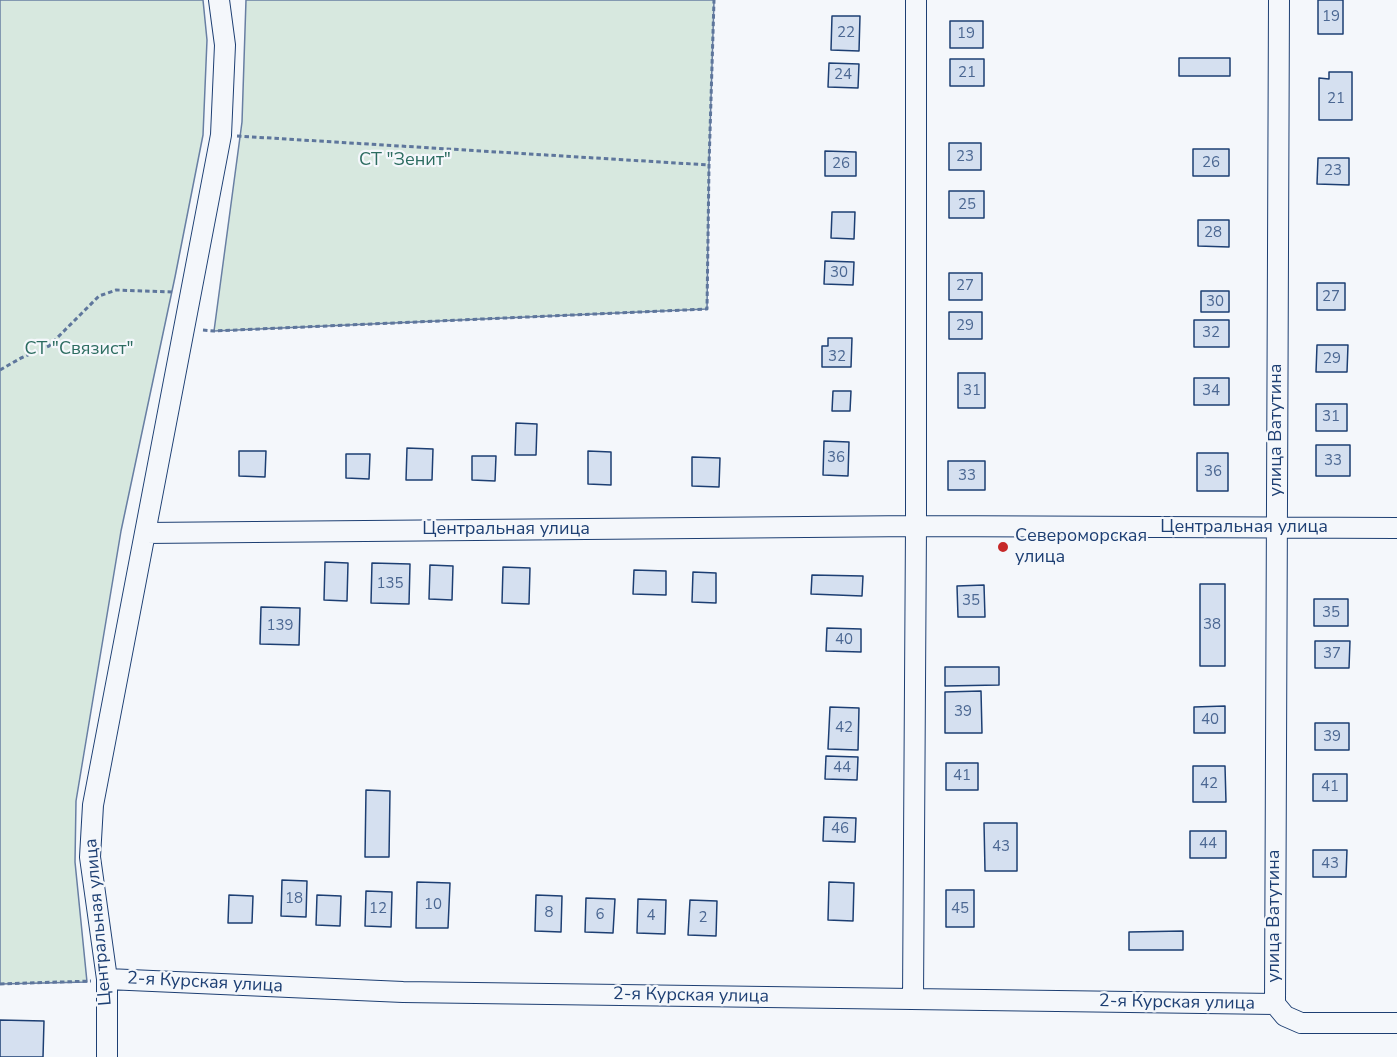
<!DOCTYPE html>
<meta charset="utf-8">
<style>
body{margin:0}
canvas{display:block;background:#f4f7fb}
</style>
<canvas width="1397" height="1057"></canvas>
<script>
const ctx = document.querySelector('canvas').getContext('2d');
ctx.lineJoin = 'round';
function paint(path, color) { ctx.fillStyle = color; ctx.fill(path, 'evenodd'); }
function strokePath(path, color, width, dash) { ctx.strokeStyle = color; ctx.lineWidth = width; ctx.lineCap = dash ? 'butt' : 'round'; ctx.setLineDash(dash || []); ctx.stroke(path); }
function write(font, color, halo, rows, align = 'center') {
  ctx.font = font + ' "Nunito Sans",sans-serif'; ctx.lineWidth = 4.5; ctx.setLineDash([]); ctx.textBaseline = 'middle'; ctx.strokeStyle = halo; ctx.fillStyle = color; for (const [text, x, y, turn = 0] of rows) {
    ctx.save(); ctx.translate(x, y); ctx.rotate((+turn || 0) * Math.PI / 180); ctx.textAlign = isNaN(turn) ? turn : align; if (halo) ctx.strokeText(text, 0, 0); ctx.fillText(text, 0, 0); ctx.restore();
  }
}
const green = new Path2D(`
 M 0,0 L 203,0 L 207,40 L 203,135 L 175,277 L 121,531 L 76,801 L 75,862 L 87,982 L 0,984 Z
 M 246,0 L 714,0 L 709,165 L 707,309 L 214,331 L 242,122 Z`);
const building = new Path2D(`
 M 1318,0 L 1343,0 L 1343,34 L 1318,34 Z
 M 832,16 L 860,16 L 859,51 L 831,50 Z
 M 950,21 L 983,21 L 983,48 L 950,48 Z
 M 1179,58 L 1230,58 L 1230,76 L 1179,76 Z
 M 950,59 L 984,59 L 984,86 L 950,86 Z
 M 829,63 L 859,64 L 858,88 L 828,87 Z
 M 1329,72 L 1352,72 L 1352,120 L 1319,120 L 1319,78 L 1329,79 Z
 M 949,143 L 981,143 L 981,170 L 949,170 Z
 M 1193,149 L 1229,149 L 1229,176 L 1193,176 Z
 M 825,151 L 856,152 L 856,176 L 825,176 Z
 M 1318,158 L 1349,158 L 1349,185 L 1317,184 Z
 M 949,191 L 984,191 L 984,218 L 949,218 Z
 M 832,212 L 855,212 L 854,239 L 831,238 Z
 M 1198,220 L 1229,220 L 1229,247 L 1198,246 Z
 M 825,261 L 854,262 L 853,285 L 824,284 Z
 M 949,273 L 982,273 L 982,300 L 949,300 Z
 M 1317,283 L 1345,283 L 1345,310 L 1317,310 Z
 M 1201,291 L 1229,291 L 1229,312 L 1201,312 Z
 M 949,312 L 982,312 L 982,339 L 949,339 Z
 M 1194,320 L 1229,320 L 1229,347 L 1194,347 Z
 M 828,338 L 852,338 L 851,367 L 822,367 L 822,346 L 828,346 Z
 M 1317,345 L 1348,345 L 1347,372 L 1316,372 Z
 M 958,373 L 985,373 L 985,408 L 958,408 Z
 M 1194,378 L 1229,378 L 1229,405 L 1194,405 Z
 M 833,391 L 851,391 L 850,411 L 832,411 Z
 M 1316,404 L 1347,404 L 1347,431 L 1316,431 Z
 M 516,423 L 537,424 L 536,455 L 515,455 Z
 M 824,441 L 849,442 L 848,476 L 823,475 Z
 M 1316,445 L 1350,445 L 1350,476 L 1316,476 Z
 M 407,448 L 433,449 L 432,480 L 406,480 Z
 M 239,451 L 266,451 L 265,477 L 239,476 Z
 M 588,451 L 611,452 L 611,485 L 588,484 Z
 M 1197,453 L 1228,453 L 1228,491 L 1197,491 Z
 M 346,454 L 370,454 L 369,479 L 346,478 Z
 M 472,456 L 496,456 L 495,481 L 472,480 Z
 M 692,457 L 720,458 L 719,487 L 692,486 Z
 M 948,461 L 985,461 L 985,490 L 948,490 Z
 M 325,562 L 348,563 L 347,601 L 324,600 Z
 M 372,563 L 410,564 L 409,604 L 371,603 Z
 M 430,565 L 453,566 L 452,600 L 429,599 Z
 M 503,567 L 530,568 L 529,604 L 502,603 Z
 M 634,570 L 666,571 L 666,595 L 633,594 Z
 M 693,572 L 716,573 L 716,603 L 692,602 Z
 M 812,575 L 863,576 L 862,596 L 811,594 Z
 M 1200,584 L 1225,584 L 1225,666 L 1200,666 Z
 M 984,585 L 985,617 L 958,617 L 957,586 Z
 M 1314,599 L 1348,599 L 1348,626 L 1314,626 Z
 M 261,607 L 300,608 L 299,645 L 260,644 Z
 M 827,628 L 861,629 L 861,652 L 826,651 Z
 M 1315,641 L 1350,641 L 1349,668 L 1315,668 Z
 M 945,667 L 999,667 L 999,685 L 945,686 Z
 M 981,691 L 982,733 L 945,733 L 945,692 Z
 M 1225,706 L 1225,733 L 1194,733 L 1194,707 Z
 M 830,707 L 859,708 L 858,750 L 828,749 Z
 M 1315,723 L 1349,723 L 1349,750 L 1315,750 Z
 M 826,756 L 858,757 L 857,780 L 825,779 Z
 M 946,763 L 978,763 L 978,790 L 946,790 Z
 M 1193,766 L 1225,766 L 1226,802 L 1193,802 Z
 M 1313,774 L 1347,774 L 1347,801 L 1313,801 Z
 M 366,790 L 390,791 L 389,857 L 365,857 Z
 M 824,817 L 856,818 L 855,842 L 823,841 Z
 M 984,823 L 1017,823 L 1017,871 L 985,871 Z
 M 1190,831 L 1226,831 L 1226,858 L 1190,858 Z
 M 1313,850 L 1347,850 L 1346,877 L 1313,877 Z
 M 282,880 L 307,881 L 306,917 L 281,916 Z
 M 417,882 L 450,883 L 448,928 L 416,928 Z
 M 829,882 L 854,883 L 853,921 L 828,920 Z
 M 946,890 L 974,890 L 974,927 L 946,927 Z
 M 366,891 L 392,892 L 391,927 L 365,926 Z
 M 229,895 L 253,896 L 252,923 L 228,923 Z
 M 317,895 L 341,896 L 340,926 L 316,925 Z
 M 536,895 L 562,896 L 561,932 L 535,931 Z
 M 586,898 L 615,899 L 613,933 L 585,932 Z
 M 638,899 L 666,900 L 665,934 L 637,933 Z
 M 690,900 L 717,901 L 716,936 L 688,935 Z
 M 1183,931 L 1183,950 L 1129,950 L 1129,932 Z
 M 0,1020 L 44,1021 L 43,1057 L 0,1057 Z`);
const path = new Path2D(`
 M 237,136 L 709,165
 M 203,330 L 214,331 L 707,309 L 709,165 L 714,0
 M 0,370 L 21,358 L 49,346 L 99,296 L 116,290 L 174,292
 M 0,984 L 91,981`);
const minor = new Path2D(`
 M 145,533 L 916,526 L 1397,528
 M 107,979 L 403,992 L 1275,1004
 M 913,999 L 916,526 L 916,0
 M 1275,1004 L 1279,0
 M 1275,1004 L 1285,1016 L 1301,1023 L 1397,1023
 M 107,1057 L 107,979 L 90,857 L 93,805 L 221,135 L 225,45 L 219,0`);
const markers = [
 [1003,547,6,"#c62828"]
];
const numberNames = [
 ["19",1331,17],
 ["22",846,33],
 ["19",966,34],
 ["21",967,73],
 ["24",843,75],
 ["21",1336,99],
 ["23",965,157],
 ["26",1211,163],
 ["26",841,164],
 ["23",1333,171],
 ["25",967,205],
 ["28",1213,233],
 ["30",839,273],
 ["27",965,286],
 ["27",1331,297],
 ["30",1215,302],
 ["29",965,326],
 ["32",1211,333],
 ["32",837,357],
 ["29",1332,359],
 ["31",972,391],
 ["34",1211,391],
 ["31",1331,417],
 ["36",836,458],
 ["33",1333,461],
 ["36",1213,472],
 ["33",967,476],
 ["135",390,584],
 ["35",971,601],
 ["35",1331,613],
 ["38",1212,625],
 ["139",280,626],
 ["40",844,640],
 ["37",1332,654],
 ["39",963,712],
 ["40",1210,720],
 ["42",844,728],
 ["39",1332,737],
 ["44",842,768],
 ["41",962,776],
 ["42",1209,784],
 ["41",1330,787],
 ["46",840,829],
 ["44",1208,844],
 ["43",1001,847],
 ["43",1330,864],
 ["18",294,899],
 ["10",433,905],
 ["12",378,909],
 ["45",960,909],
 ["8",549,913],
 ["6",600,915],
 ["4",651,916],
 ["2",703,918]
];
const parkNames = [
 ["СТ \"Зенит\"",405,161],
 ["СТ \"Связист\"",79,350]
];
const streetNames = [
 ["улица Ватутина",1277,430,-90],
 ["Центральная улица",1244,528],
 ["Центральная улица",506,530],
 ["улица Ватутина",1275,916,-90],
 ["Центральная улица",99,922,-95],
 ["2-я Курская улица",205,983,3],
 ["2-я Курская улица",691,996,1],
 ["2-я Курская улица",1177,1003,1]
];
const poiNames = [
 ["Североморская",1015,537],
 ["улица",1015,558]
];
paint(green, '#d7e8df');
strokePath(green, '#687fa3', 1.5);
paint(building, '#d5e0f0');
strokePath(building, '#1d3f73', 1.5);
strokePath(minor, '#1d3f73', 22);
strokePath(path, '#5e769c', 3, [4.5, 3]);
strokePath(minor, '#f4f7fb', 20);
for (const [x, y, r, color] of markers) { const dot = new Path2D(); dot.arc(x, y, r, 0, 2 * Math.PI); ctx.fillStyle = color; ctx.fill(dot); strokePath(dot, '#f4f7fb', 2); }
write('15px', '#4b6792', null, numberNames);
write('18px', '#2c6c60', '#f4f7fb', parkNames);
write('18px', '#1d3f73', '#f4f7fb', streetNames);
write('18px', '#1d3f73', '#f4f7fb', poiNames, 'left');
</script>
